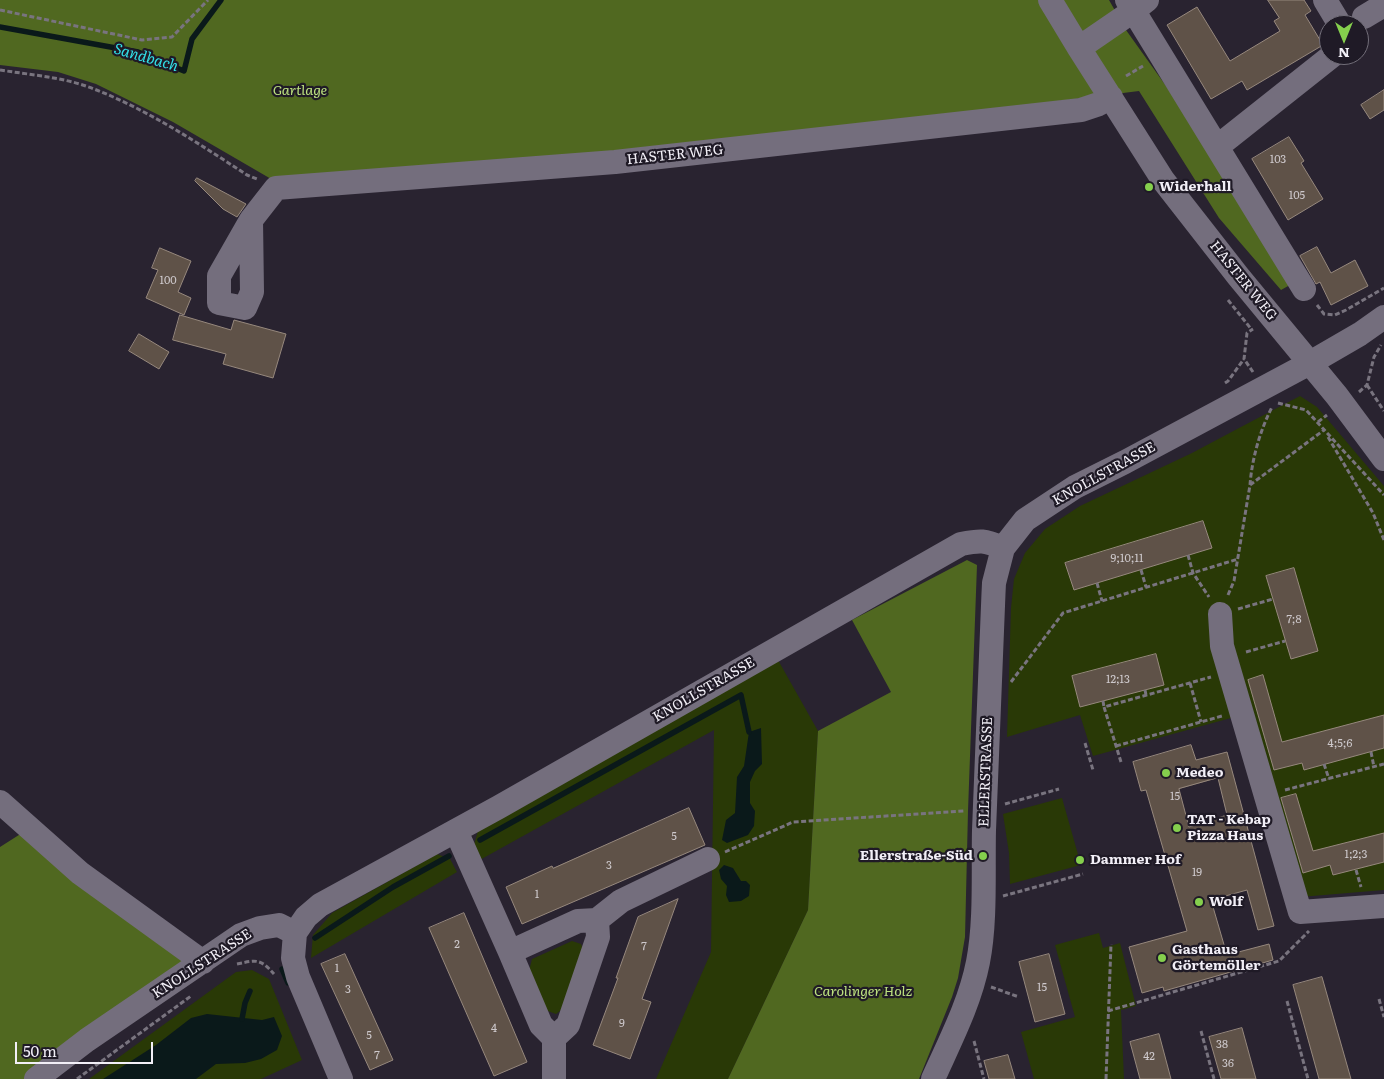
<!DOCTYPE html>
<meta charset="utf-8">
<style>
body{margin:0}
#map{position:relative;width:1384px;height:1079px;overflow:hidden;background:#292330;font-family:Literata,serif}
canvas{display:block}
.north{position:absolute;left:1319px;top:15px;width:50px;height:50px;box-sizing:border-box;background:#1f1a26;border:1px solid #736f7a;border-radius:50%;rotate:180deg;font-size:14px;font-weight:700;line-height:20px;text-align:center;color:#f2eff7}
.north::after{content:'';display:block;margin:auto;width:18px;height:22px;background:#85cf4d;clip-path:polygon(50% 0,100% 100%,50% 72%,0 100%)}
.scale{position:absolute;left:15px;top:1042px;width:138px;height:22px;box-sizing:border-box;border:2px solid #f2eff7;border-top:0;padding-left:6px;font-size:15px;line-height:18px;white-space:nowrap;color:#f2eff7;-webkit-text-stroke:4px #1f1a26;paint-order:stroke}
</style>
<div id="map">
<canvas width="1384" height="1079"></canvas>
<div class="north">N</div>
<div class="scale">50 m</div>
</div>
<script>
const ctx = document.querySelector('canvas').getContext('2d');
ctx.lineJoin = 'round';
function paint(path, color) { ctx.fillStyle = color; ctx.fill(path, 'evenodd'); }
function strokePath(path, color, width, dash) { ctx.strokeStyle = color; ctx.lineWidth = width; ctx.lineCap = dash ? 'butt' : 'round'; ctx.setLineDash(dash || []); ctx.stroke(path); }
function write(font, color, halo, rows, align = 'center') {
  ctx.font = font + ' Literata,serif'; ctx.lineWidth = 4.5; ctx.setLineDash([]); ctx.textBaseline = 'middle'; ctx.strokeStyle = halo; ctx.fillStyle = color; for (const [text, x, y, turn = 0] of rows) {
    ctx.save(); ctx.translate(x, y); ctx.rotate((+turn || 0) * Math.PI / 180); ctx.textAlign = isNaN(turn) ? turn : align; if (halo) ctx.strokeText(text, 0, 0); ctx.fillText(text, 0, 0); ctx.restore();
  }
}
const green = new Path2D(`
 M 1300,396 L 1317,407 L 1384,486 L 1384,890 L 1300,897 L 1249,713 L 1093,756 L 1080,715 L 1007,737 L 1011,608 L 1014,579 L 1025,553 L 1045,529 L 1080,506 L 1192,453 L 1239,428 Z
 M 778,660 L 818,731 L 808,910 L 728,1079 L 656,1079 L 711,952 L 714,730 L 478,861 L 473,848 L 478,831 Z
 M 1062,798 L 1081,865 L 1010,884 L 1009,853 L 1003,814 Z
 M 437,854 L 450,859 L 457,872 L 311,958 L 313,935 L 332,913 Z
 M 1099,933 L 1103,948 L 1120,943 L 1136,1006 L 1121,1010 L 1124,1079 L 1034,1079 L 1021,1032 L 1075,1017 L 1055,945 Z
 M 572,941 L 581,944 L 584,952 L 565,1007 L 556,1014 L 545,1010 L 529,971 L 532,959 Z
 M 252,970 L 269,979 L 302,1060 L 261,1079 L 89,1079 L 236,972 Z`);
const forest = new Path2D(`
 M 0,0 L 1109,0 L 1126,30 L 1166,86 L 1297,281 L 1281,290 L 1219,218 L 1139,91 L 694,147 L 278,183 L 173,122 L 96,84 L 58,72 L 0,65 Z
 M 967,560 L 977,565 L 968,811 L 965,937 L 958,978 L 952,997 L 919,1079 L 728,1079 L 808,910 L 818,731 L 891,692 L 852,620 Z
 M 22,833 L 194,958 L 25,1079 L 0,1079 L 0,847 Z`);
const water = new Path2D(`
 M 761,728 L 762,764 L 755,771 L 750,782 L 750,803 L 755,811 L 754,826 L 748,835 L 727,843 L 722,840 L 726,820 L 735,813 L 737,777 L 744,766 L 749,732 Z
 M 724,865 L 733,868 L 741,881 L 746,881 L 750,885 L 749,896 L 741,901 L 729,902 L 726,895 L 727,886 L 721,879 L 719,870 Z
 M 207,1014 L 262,1020 L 274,1017 L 282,1036 L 277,1050 L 261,1059 L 245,1063 L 216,1064 L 196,1079 L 103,1079 L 156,1045 L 191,1018 Z`);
const stream = new Path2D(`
 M 0,27 L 138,52 L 184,71 L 192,39 L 221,0
 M 480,840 L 741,695 L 749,732
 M 315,938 L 393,887 L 449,856
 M 282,969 L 288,983
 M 242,1019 L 245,1003 L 250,991`);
const building = new Path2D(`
 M 1268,0 L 1304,0 L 1311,11 L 1305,15 L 1323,45 L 1247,90 L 1242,81 L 1211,99 L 1167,25 L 1197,7 L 1230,61 L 1280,31 L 1274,21 L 1279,18 Z
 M 1384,90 L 1384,110 L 1370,119 L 1361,105 Z
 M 1289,137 L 1304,161 L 1301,163 L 1323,199 L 1288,220 L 1252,159 Z
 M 197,178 L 246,204 L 237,217 L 223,209 L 195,181 Z
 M 1317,247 L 1331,273 L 1355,260 L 1368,286 L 1331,305 L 1320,282 L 1316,284 L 1300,256 Z
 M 160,248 L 191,261 L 178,292 L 191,298 L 184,315 L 146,298 L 158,270 L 152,268 Z
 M 180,315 L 231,330 L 234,320 L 286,334 L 273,378 L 223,364 L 226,354 L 173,340 Z
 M 139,334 L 169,352 L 159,369 L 129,351 Z
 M 1203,521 L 1212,548 L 1074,590 L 1065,563 Z
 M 1294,568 L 1318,651 L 1291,659 L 1266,576 Z
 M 1156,654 L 1164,685 L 1080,707 L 1072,676 Z
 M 1263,675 L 1282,742 L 1384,715 L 1384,748 L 1304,770 L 1302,763 L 1274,770 L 1248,680 Z
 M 1191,745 L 1196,760 L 1227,752 L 1274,926 L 1258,930 L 1247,890 L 1211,900 L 1227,955 L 1269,944 L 1273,960 L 1164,991 L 1163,987 L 1142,993 L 1129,947 L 1187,931 L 1146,790 L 1141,791 L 1133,762 ZM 1218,778 L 1227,815 L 1189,827 L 1179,789 Z
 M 1296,794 L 1313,851 L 1384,833 L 1384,862 L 1333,875 L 1330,865 L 1303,873 L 1281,798 Z
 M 689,808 L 705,845 L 522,924 L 506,887 L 552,866 L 553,868 Z
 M 678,899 L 642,999 L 651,1002 L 630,1059 L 593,1045 L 618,978 L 616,978 L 638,917 Z
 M 464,913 L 527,1062 L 494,1076 L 429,928 Z
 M 345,954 L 393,1060 L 370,1070 L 321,964 Z
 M 1049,954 L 1065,1014 L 1035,1022 L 1019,962 Z
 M 1322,977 L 1351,1079 L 1319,1079 L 1293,985 Z
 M 1242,1028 L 1256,1079 L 1221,1079 L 1209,1037 Z
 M 1159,1034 L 1171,1079 L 1140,1079 L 1130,1042 Z
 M 1008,1055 L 1015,1079 L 989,1079 L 984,1061 Z`);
const path = new Path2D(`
 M 0,10 L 142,40 L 172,37 L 208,0
 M 0,70 C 31,75 64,77 94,89 C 148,110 198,143 247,175 L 257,179
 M 1126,76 L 1143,66
 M 1228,300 L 1252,330
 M 1317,305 L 1324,314 L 1335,315 L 1346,310 L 1384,288
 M 1253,372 L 1244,359 L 1247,333 L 1253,329
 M 1225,383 L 1228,381 L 1244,359
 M 1367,385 L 1384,411
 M 1359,392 L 1367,385 L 1374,357 L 1381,345
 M 1278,403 L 1306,410 L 1384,495
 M 1318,422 L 1327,415
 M 1328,437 L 1373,513 L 1384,540
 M 1250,485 C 1252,458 1260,431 1272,407
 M 1188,555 L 1193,573 L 1209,597
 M 1141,570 L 1146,587
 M 1097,583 L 1102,601
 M 1228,595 L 1234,581 L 1250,485 L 1324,430
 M 1238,609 L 1273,599
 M 1246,652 L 1285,641
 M 1011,682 L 1063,613 L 1238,559
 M 1190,683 L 1201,722
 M 1145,690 L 1146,695
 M 1103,701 L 1104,707
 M 1085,743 L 1093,770
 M 1116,746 L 1222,716
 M 1371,752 L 1374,767
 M 1121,762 L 1104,707 L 1211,677
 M 1324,764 L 1329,779
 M 1285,790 L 1384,764
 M 1005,804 L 1059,789
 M 725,852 L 793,822 L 964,811
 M 1356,870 L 1361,887
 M 1003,896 L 1083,874
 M 237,964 C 256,960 260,958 274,974
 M 991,987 L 1019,997
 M 1379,999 L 1384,1017
 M 1287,1001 L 1308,1079
 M 1108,1011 L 1279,961 L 1309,931
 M 1201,1031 L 1214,1079
 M 974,1041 L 984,1079
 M 77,1079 L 191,996
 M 1106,1079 L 1111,944`);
const minor = new Path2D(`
 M 1050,0 L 1079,48 L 1163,180 L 1238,276 L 1337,396 L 1384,459
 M 1127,0 L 1304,289
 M 1325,0 L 1340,25
 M 1364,17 L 1384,5
 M 1079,48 L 1133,11 L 1147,0
 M 1217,147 L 1333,55
 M 251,220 L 219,276 L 219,303 L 245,308 L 252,292 L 251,220 L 276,188 L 615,162 L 1081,110 L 1099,104 L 1111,97
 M 1220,614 L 1222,646 L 1300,912 L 1384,906
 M 0,802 L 80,873 L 203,962
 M 456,831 L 510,952 L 541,1025 L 554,1038 L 568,1025 L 598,937 L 597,920 L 578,921 L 510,952
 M 597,920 L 621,901 L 708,859
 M 36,1079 L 87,1040 L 241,935 L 260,928 L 279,925 L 295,933
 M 341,1079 L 298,977 L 293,958 L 295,933 L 306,917 L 320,905 L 499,807 L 961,544 C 981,540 984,540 1003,548
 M 554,1079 L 554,1038
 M 933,1079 C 950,1041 970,1003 978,962 C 986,921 983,872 984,830 C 987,747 990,665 994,583 L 1003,548 L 1025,520 L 1075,487 L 1125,462 L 1310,363 L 1360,334 L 1384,317`);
const markers = [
 [1149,187,5,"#85cf4d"],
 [1166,773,5,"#85cf4d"],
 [1177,828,5,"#85cf4d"],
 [983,856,5,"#85cf4d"],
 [1080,860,5,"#85cf4d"],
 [1199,902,5,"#85cf4d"],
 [1162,958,5,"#85cf4d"]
];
const numberNames = [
 ["103",1278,160],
 ["105",1297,196],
 ["100",168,281],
 ["9;10;11",1127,559],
 ["7;8",1294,620],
 ["12;13",1118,680],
 ["4;5;6",1340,744],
 ["15",1175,797],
 ["5",674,837],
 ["1;2;3",1356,855],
 ["3",609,866],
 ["19",1197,873],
 ["1",537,895],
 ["2",457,945],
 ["7",644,947],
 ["1",337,969],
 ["15",1042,988],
 ["3",348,990],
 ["9",622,1024],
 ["4",494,1029],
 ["5",369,1036],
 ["38",1222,1045],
 ["7",377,1056],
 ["42",1149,1057],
 ["36",1228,1064]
];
const parkNames = [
 ["Gartlage",300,91],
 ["Carolinger Holz",863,992]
];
const streetNames = [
 ["HASTER WEG",675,155,-6],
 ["HASTER WEG",1243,281,51],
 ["KNOLLSTRASSE",1104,474,-29],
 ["KNOLLSTRASSE",704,690,-30],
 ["ELLERSTRASSE",986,772,-88],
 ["KNOLLSTRASSE",202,964,-33]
];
const poiNames = [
 ["Widerhall",1159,187],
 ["Medeo",1176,773],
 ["TAT - Kebap",1187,820],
 ["Pizza Haus",1187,836],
 ["Ellerstraße-Süd",973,856,"right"],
 ["Dammer Hof",1090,860],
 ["Wolf",1209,902],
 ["Gasthaus",1172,950],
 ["Görtemöller",1172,966]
];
const waterNames = [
 ["Sandbach",146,58,16]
];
paint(green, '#293906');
paint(forest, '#506820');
paint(water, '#0a191a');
strokePath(stream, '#0a191a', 5.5);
paint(building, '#5f5248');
strokePath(building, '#96887d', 1);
strokePath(path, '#79747f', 3, [5, 2.5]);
strokePath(minor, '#746e7d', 24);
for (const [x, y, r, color] of markers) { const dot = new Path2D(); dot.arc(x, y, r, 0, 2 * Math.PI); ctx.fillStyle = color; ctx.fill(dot); strokePath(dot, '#1f1a26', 2); }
write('11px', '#cdc8cb', null, numberNames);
write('italic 14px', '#bce17f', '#1f1a26', parkNames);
write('14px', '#f2eff7', '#1f1a26', streetNames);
write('bold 14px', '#f2eff7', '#1f1a26', poiNames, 'left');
write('italic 15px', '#32e0e7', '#1f1a26', waterNames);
</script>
